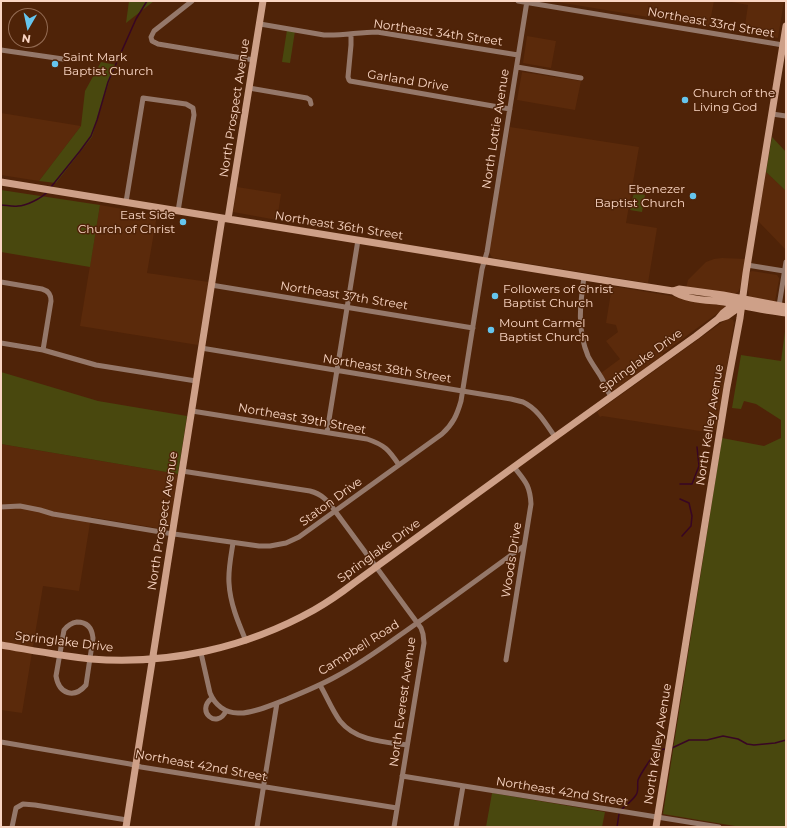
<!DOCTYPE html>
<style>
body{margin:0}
#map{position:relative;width:787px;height:828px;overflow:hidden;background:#4f2308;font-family:Montserrat,sans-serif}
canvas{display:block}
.frame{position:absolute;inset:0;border:2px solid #fad6c4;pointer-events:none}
.north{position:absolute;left:8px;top:8px;width:40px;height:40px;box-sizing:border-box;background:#4f2308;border:1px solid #936b53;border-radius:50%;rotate:189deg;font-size:11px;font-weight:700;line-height:16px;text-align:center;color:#fad6c4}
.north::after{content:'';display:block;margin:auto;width:14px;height:18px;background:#65c5ee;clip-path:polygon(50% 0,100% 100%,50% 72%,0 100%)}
</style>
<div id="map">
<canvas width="787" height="828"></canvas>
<div class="frame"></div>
<div class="north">N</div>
</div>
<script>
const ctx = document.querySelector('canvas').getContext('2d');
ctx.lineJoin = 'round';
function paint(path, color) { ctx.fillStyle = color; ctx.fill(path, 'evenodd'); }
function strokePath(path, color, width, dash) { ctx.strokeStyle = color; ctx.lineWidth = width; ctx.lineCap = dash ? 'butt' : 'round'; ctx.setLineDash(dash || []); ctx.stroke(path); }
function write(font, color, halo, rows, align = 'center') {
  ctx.font = font + ' Montserrat,sans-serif'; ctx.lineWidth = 3; ctx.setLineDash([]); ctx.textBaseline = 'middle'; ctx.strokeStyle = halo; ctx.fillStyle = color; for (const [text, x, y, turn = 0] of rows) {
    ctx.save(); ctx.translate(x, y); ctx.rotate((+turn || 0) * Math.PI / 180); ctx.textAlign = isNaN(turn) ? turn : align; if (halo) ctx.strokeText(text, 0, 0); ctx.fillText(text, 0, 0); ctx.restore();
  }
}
const built = new Path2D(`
 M 551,1 L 714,1 L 709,27 Z
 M 726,1 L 784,1 L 778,38 L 744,32 L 748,5 Z
 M 527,36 L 556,41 L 551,68 L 523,63 Z
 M 522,72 L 581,81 L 575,110 L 517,100 Z
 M 1,113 L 81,126 L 39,181 L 1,175 Z
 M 510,127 L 639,147 L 626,223 L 657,228 L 648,283 L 494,258 L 491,256 L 489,251 Z
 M 766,172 L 786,191 L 786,250 L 758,221 Z
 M 237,187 L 281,194 L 277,220 L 233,212 Z
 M 100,205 L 157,215 L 147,273 L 209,282 L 198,345 L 80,326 Z
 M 722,258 L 745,259 L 740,288 L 738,292 L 733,295 L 686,288 L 688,280 L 706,262 L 714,259 Z
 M 752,271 L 777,275 L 779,278 L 779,280 L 775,301 L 773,301 L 751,297 L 749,296 L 748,290 L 750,272 Z
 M 612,286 L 671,296 L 697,301 L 725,306 L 726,307 L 663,353 L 662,356 L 613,391 L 611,391 L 610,389 L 611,387 L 601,373 L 620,359 L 606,341 L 618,332 L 616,325 L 606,323 Z
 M 728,318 L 733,320 L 734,323 L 717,428 L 716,430 L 713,430 L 713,433 L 602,416 L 600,417 L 597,412 Z
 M 1,444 L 178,474 L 171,523 L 168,528 L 163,529 L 91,517 L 79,591 L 43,586 L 22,713 L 1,710 Z`);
const green = new Path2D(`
 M 129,1 L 154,1 L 126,23 Z
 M 287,30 L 295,31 L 290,63 L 282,62 Z
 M 101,62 L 116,65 L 109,82 L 92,137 L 56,183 L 39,181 L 81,126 L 85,91 Z
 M 772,137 L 786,152 L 786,191 L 766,172 Z
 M 1,190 L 100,205 L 90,267 L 1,252 Z
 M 634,192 L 645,195 L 642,212 L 630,210 Z
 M 786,324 L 786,827 L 741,827 L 663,814 L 722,438 L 764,446 L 781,438 L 781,420 L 756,404 L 744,401 L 741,409 L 732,408 L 741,355 L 781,361 Z
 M 1,372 L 98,401 L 187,416 L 178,474 L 1,444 Z
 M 492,793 L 605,812 L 602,827 L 486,827 Z`);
const stream = new Path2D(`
 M 51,187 L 80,151 L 91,136 L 97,120 L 108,82 L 136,19 L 147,1
 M 1,205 C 6,205 12,207 18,206 C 26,206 42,198 47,192
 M 680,484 L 692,484 L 699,466 L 697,447
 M 680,499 L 689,503 L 692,516 L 691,526 L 682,536
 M 672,748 L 689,740 L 707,740 L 723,736 L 738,739 L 747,744 L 754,745 L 775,743 L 786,740
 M 622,809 C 626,805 632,801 636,795 C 639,791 637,785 638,780 C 641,773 653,755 658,750 L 665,749
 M 617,827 L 619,814`);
const street = new Path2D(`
 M 192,1 L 154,31 L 151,37 L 152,41 L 158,44 L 254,60
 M 518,1 L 783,45
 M 260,24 L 324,35 C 342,36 359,32 377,32 L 518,55
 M 351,34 L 351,45 L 348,77 L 349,80 L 350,81 L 510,109
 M 1,50 L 63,59
 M 517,67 L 581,78
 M 249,88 L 307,98 L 310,100 L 311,104
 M 772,114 L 786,116
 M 126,202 L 143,98 L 186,104 L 193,108 L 194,115 L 178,211
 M 747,265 L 784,271
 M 584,277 C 580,305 577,329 588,356 C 592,364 597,370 601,377 C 605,383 606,390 611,396
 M 1,282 L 42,289 C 49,291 51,295 51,301 L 43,350
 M 211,285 L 473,328
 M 779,306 L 786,262
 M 1,343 L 43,350 L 96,365 L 196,381
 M 201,348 L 511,399 C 515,400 519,401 523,402 C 538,409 546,424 555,437
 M 192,411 L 367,439 C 385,445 389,450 399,465
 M 327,432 L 358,240
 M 182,471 L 310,491 C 322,494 328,501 335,511 L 421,628 L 423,634 L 424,643 L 394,827
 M 1,507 L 20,506 L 40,510 L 53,514 L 167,533 L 259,546 L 270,546 L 286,543 L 299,537 L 442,434 C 453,424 457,415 461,401 L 482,269 L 487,252 L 527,1
 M 233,543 C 231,556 228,570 229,583 C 230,603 238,622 246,641
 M 77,622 C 87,622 92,628 93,638 L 86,685 C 74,699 59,694 56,676 L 64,630 C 68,625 71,623 77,622 Z
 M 201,653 L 210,693 C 215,705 225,713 238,713 C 252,714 274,704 287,699 C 304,692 321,685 337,676 C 360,664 382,648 403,633 C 440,607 477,580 514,553 L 524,546
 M 506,660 L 531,504 C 530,485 525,481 514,467
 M 320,685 C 327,697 332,710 340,721 C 356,741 384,742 407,745
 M 212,698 C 195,711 217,730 226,711
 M 1,742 L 130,764 L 141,767 L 397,808
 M 402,776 L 719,827
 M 12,827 L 16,808 L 23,804 L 35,805 L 127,820
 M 257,827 L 277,703
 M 456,827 L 463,786`);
const secondary = new Path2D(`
 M 1,182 L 609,281 L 673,291 L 679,289 L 723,295 L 786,307
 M 228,219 L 263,1
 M 673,291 C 685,300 709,300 724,302 C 745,306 765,311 786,313
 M 718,319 L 727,316 L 741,306
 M 1,645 C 31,650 61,656 91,659 C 169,665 246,648 314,610 C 328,602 341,593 354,583 L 555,437 L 696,336 L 718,319 L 723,313 L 742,298
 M 126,827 L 222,218
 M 656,827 L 727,387 L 740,318 L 746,273 L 786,26`);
const markers = [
 [55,64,4,"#65c5ee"],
 [685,100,4,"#65c5ee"],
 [693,196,4,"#65c5ee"],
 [183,222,4,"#65c5ee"],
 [495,296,4,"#65c5ee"],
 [491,330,4,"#65c5ee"]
];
const streetNames = [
 ["Northeast 33rd Street",711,23,10],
 ["Northeast 34th Street",438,33,8],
 ["Garland Drive",408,81,9],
 ["North Prospect Avenue",235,108,-81],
 ["North Lottie Avenue",496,129,-81],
 ["Northeast 36th Street",339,226,9],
 ["Northeast 37th Street",344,296,9],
 ["Springlake Drive",641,361,-36],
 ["Northeast 38th Street",387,369,9],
 ["Northeast 39th Street",302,419,10],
 ["North Kelley Avenue",710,425,-81],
 ["Staton Drive",331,502,-36],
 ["North Prospect Avenue",163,521,-81],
 ["Springlake Drive",379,551,-36],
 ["Woods Drive",512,560,-81],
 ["Springlake Drive",64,642,7],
 ["Campbell Road",359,648,-32],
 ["North Everest Avenue",403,702,-82],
 ["North Kelley Avenue",658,744,-81],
 ["Northeast 42nd Street",201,766,10],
 ["Northeast 42nd Street",562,792,9]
];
const poiNames = [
 ["Saint Mark",63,57],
 ["Baptist Church",63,71],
 ["Church of the",693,93],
 ["Living God",693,107],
 ["Ebenezer",685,189,"right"],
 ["Baptist Church",685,203,"right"],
 ["East Side",175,215,"right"],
 ["Church of Christ",175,229,"right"],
 ["Followers of Christ",503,289],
 ["Baptist Church",503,303],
 ["Mount Carmel",499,323],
 ["Baptist Church",499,337]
];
paint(built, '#5b2a0b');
paint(green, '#49480e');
strokePath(stream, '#380624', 1.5);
strokePath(street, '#95786a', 5);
strokePath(secondary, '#cea088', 7);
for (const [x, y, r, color] of markers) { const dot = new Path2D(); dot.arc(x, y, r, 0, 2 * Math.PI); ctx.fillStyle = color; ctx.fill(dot); strokePath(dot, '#4f2308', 1.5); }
write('12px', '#fad6c4', '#4f2308', streetNames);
write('12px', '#fad6c4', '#4f2308', poiNames, 'left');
</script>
